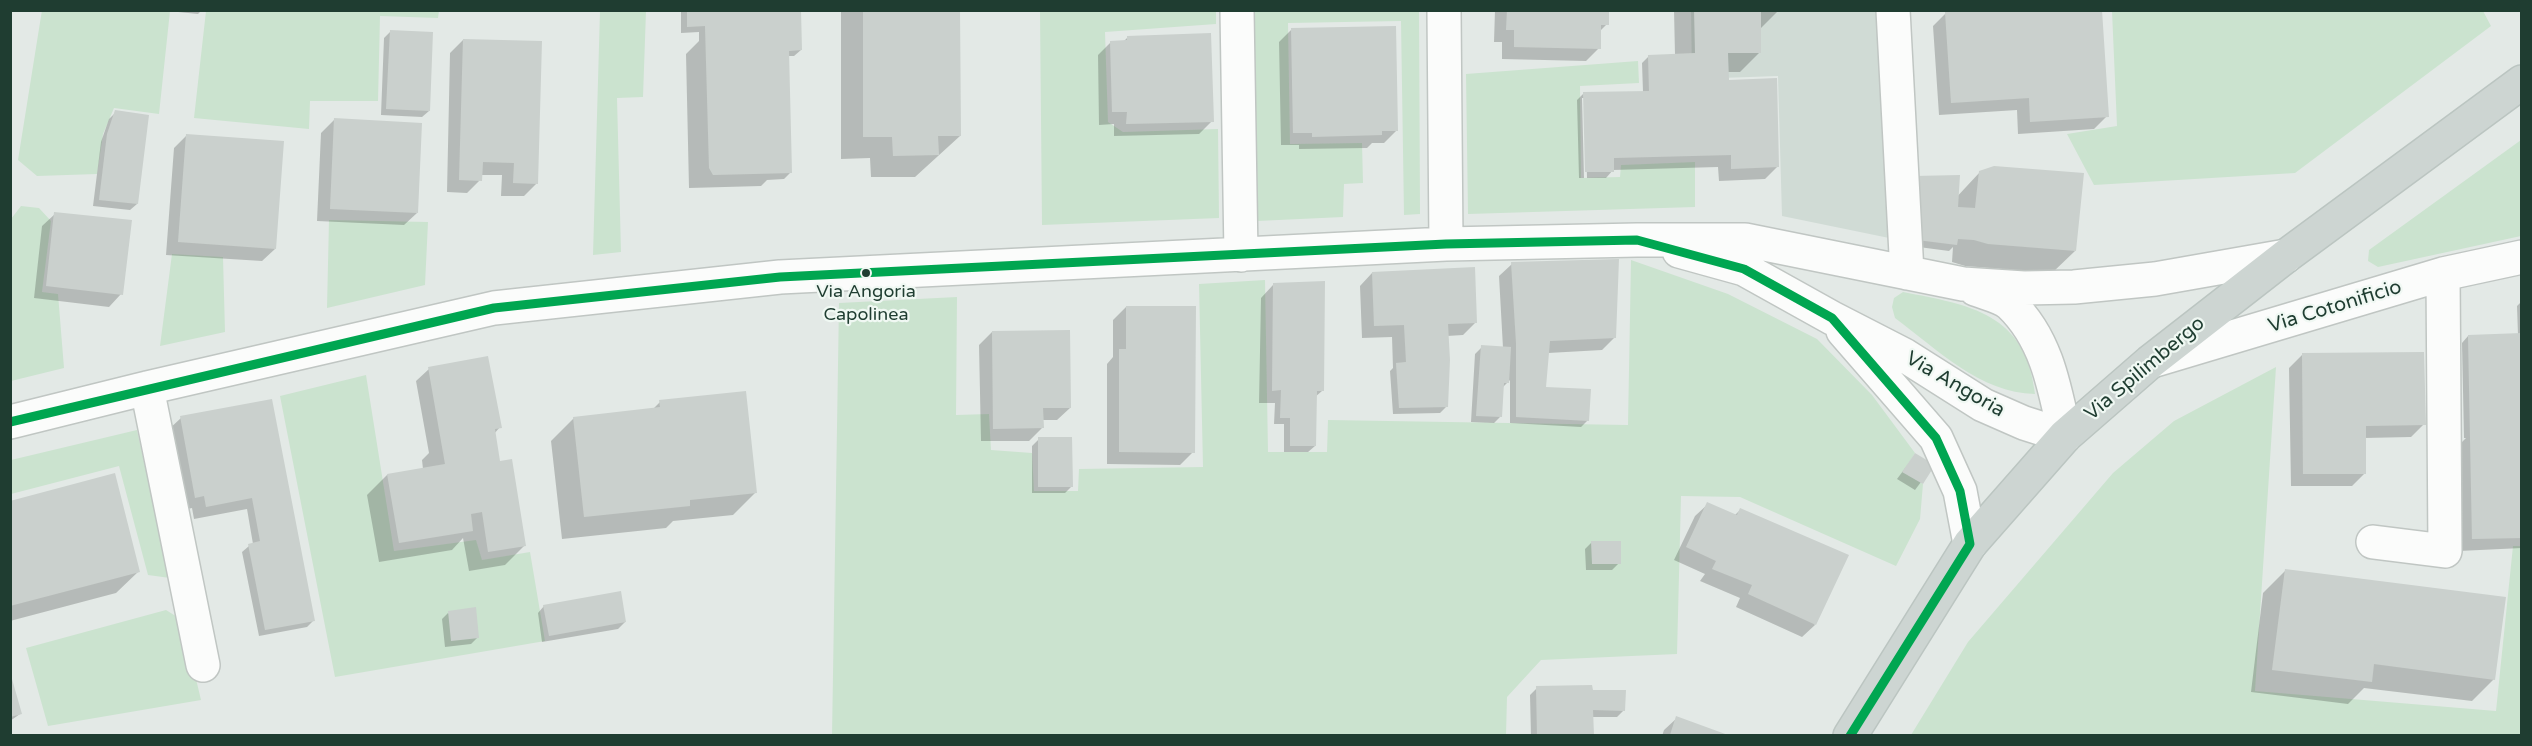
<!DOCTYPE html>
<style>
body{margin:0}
#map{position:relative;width:2532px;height:746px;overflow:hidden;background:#e3e9e6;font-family:"Varela Round",sans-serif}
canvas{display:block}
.frame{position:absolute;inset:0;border:12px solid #1f3d31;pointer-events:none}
</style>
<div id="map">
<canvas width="2532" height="746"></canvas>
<div class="frame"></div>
</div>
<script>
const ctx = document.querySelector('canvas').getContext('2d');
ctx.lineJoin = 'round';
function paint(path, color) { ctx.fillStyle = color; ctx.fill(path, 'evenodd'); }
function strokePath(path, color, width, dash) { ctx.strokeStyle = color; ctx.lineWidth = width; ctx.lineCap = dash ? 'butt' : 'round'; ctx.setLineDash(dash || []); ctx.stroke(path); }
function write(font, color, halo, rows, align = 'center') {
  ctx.font = font + ' "Varela Round",sans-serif'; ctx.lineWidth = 4.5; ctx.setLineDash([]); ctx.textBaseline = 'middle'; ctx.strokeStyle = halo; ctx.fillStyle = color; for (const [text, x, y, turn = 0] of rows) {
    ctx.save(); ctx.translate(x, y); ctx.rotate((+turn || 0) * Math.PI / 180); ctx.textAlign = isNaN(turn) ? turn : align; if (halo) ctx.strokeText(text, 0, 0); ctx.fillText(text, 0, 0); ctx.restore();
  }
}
const built = new Path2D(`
 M 1691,11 L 1882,11 L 1894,239 L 1782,216 L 1778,76 L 1692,79 Z`);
const green = new Path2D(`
 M 42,10 L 170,11 L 159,114 L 114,108 L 103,134 L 97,174 L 37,176 L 18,160 Z
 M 206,11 L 206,10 L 439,11 L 438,18 L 380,16 L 378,101 L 310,101 L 309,129 L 194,118 Z
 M 600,11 L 646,11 L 643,97 L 617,98 L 621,252 L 593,255 Z
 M 1040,11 L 1216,11 L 1216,24 L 1105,32 L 1108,122 L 1123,132 L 1218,129 L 1219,218 L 1042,225 Z
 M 1254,11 L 1419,11 L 1420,214 L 1404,215 L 1401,21 L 1288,23 L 1290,144 L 1362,143 L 1363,183 L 1344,184 L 1343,217 L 1257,221 Z
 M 2483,11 L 2491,26 L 2295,173 L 2094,185 L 2067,134 L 2117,126 L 2112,11 Z
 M 1638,61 L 1639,83 L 1580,86 L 1581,178 L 1620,177 L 1621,165 L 1695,162 L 1695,207 L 1468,214 L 1466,74 Z
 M 2521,140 L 2521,236 L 2378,267 L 2368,261 L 2369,250 Z
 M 21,206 L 39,208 L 51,221 L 42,292 L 58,294 L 64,368 L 11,381 L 10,224 L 11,219 Z
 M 329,220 L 428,222 L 425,285 L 327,308 Z
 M 172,254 L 223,257 L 225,332 L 160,346 Z
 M 1631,260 L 1728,294 L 1817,339 L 1872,395 L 1915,453 L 1903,472 L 1923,484 L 1920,519 L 1896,566 L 1740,497 L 1681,496 L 1677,654 L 1541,660 L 1507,697 L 1506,735 L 832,736 L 839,303 L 957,297 L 956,415 L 989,414 L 991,450 L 1032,453 L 1034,491 L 1078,491 L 1079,469 L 1203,467 L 1199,284 L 1265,280 L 1268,452 L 1327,452 L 1328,420 L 1628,425 Z
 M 1903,292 C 1970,305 2026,313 2035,394 C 1980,393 1937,349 1895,318 L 1892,307 L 1894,298 Z
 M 2276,367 L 2255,691 L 2496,711 L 2513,546 L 2521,546 L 2521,735 L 1911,735 L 1968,642 L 2113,473 L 2174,421 Z
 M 366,375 L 394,551 L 476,540 L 482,560 L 530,552 L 545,641 L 335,677 L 280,396 Z
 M 137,430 L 170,578 L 148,575 L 119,466 L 11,494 L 11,460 Z
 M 166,610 L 182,620 L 201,700 L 48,726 L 26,648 Z`);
const shadow = new Path2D(`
 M 158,10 L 202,10 L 198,14 Z
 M 681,10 L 799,10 L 801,50 L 794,56 L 787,56 L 790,173 L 784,179 L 767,180 L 761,186 L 689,188 L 686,54 L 699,41 L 699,32 L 681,33 Z
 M 841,10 L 959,10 L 960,136 L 915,177 L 871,177 L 870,158 L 841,159 Z
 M 1495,10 L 1607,10 L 1607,24 L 1599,32 L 1599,48 L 1586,61 L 1502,59 L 1502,42 L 1494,42 Z
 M 1674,10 L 1779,10 L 1760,29 L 1760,52 L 1740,72 L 1727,72 L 1727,83 L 1778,166 L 1765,179 L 1719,181 L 1718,167 L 1613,170 L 1606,178 L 1587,178 L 1585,98 L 1582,98 L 1584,178 L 1579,178 L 1577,100 L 1584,93 L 1643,92 L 1642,63 L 1649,56 L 1675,55 Z
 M 1946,13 L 2107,116 L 2094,129 L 2018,134 L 2017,110 L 1939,115 L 1933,26 Z
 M 1292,29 L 1397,130 L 1384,143 L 1372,143 L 1367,148 L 1299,149 L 1299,145 L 1281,145 L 1279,42 Z
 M 391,31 L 429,111 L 422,117 L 381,115 L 384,38 Z
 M 1128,37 L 1212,121 L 1199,134 L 1114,136 L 1114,124 L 1099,125 L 1098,55 L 1111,42 L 1123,42 Z
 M 463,40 L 537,183 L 524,196 L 501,196 L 502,175 L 481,175 L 480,180 L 467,193 L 447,192 L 450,53 Z
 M 116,112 L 137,204 L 130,210 L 93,206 L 101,142 L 109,119 Z
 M 334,120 L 417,213 L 404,225 L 317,221 L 321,133 Z
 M 186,136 L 275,249 L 262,261 L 166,255 L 174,148 Z
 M 1980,172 L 2075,251 L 2052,273 L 1965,266 L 1952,262 L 1953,247 L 1949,251 L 1911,246 Z
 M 55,214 L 121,294 L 109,307 L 34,298 L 42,226 Z
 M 1512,264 L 1615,337 L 1602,350 L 1548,353 L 1545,388 L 1588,420 L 1581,427 L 1510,423 L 1510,380 L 1502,388 L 1500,417 L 1494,423 L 1471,422 L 1475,354 L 1482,347 L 1503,348 L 1499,276 Z
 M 1372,273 L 1476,322 L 1463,335 L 1447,336 L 1446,407 L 1440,413 L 1393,414 L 1390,371 L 1393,368 L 1392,337 L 1362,338 L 1360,286 Z
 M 1273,285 L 1322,391 L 1315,397 L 1315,446 L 1308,452 L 1284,452 L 1284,424 L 1274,424 L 1275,403 L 1259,403 L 1261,298 Z
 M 2522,301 L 2522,548 L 2459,551 L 2458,446 L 2466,438 L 2464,438 L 2462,343 L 2468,336 L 2518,335 L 2517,306 Z
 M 1126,307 L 1193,452 L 1180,465 L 1107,464 L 1107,364 L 1113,357 L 1113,320 Z
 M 992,332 L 1070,408 L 1057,420 L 1042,420 L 1042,428 L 1029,441 L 981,441 L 979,345 Z
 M 2302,355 L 2424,424 L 2411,437 L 2364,438 L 2365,473 L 2352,486 L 2291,486 L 2289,368 Z
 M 429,369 L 500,427 L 494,434 L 499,462 L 525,545 L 505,565 L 469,571 L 463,538 L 452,550 L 379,562 L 367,495 L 387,475 L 423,469 L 422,460 L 429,453 L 416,381 Z
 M 271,401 L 313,621 L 307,627 L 259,636 L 242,552 L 249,546 L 253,544 L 247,509 L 194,519 L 192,508 L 183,510 L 168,430 L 181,418 Z
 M 660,402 L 756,492 L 733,515 L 673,521 L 666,528 L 562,539 L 551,441 L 574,418 L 653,409 Z
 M 1039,439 L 1071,487 L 1065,493 L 1032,493 L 1032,446 Z
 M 1915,455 L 1933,466 L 1915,490 L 1897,479 Z
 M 10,502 L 139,571 L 116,593 L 10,621 Z
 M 1708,504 L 1734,516 L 1741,509 L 1815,625 L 1802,637 L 1736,607 L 1740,598 L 1700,581 L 1705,574 L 1674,560 L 1695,516 Z
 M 1592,542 L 1619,563 L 1612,570 L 1586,570 L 1585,549 Z
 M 2285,571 L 2494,679 L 2472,701 L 2364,688 L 2348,704 L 2251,692 L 2263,593 Z
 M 544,606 L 625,622 L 618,629 L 542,642 L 538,613 Z
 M 448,613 L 478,637 L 471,644 L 445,647 L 442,619 Z
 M 10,674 L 20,714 L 10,721 Z
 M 1537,688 L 1591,692 L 1624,710 L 1617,717 L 1592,717 L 1592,736 L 1531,736 L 1530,695 Z
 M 1677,718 L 1725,736 L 1662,736 L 1664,730 Z`);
const building = new Path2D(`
 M 687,10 L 801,10 L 802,50 L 789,51 L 792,173 L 713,175 L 709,168 L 705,26 L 687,27 Z
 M 863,10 L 960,10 L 961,136 L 938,136 L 939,155 L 893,156 L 892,137 L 863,137 Z
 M 1507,10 L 1609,10 L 1609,25 L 1601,25 L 1601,49 L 1514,47 L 1514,30 L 1506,30 Z
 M 1694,10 L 1761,10 L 1761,53 L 1728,53 L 1729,80 L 1777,78 L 1779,167 L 1731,169 L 1731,155 L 1614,158 L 1614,172 L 1585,172 L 1583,92 L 1649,91 L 1648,55 L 1695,53 Z
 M 1964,10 L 2102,10 L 2109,117 L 2030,122 L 2029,98 L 1951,103 L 1945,12 Z
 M 1396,26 L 1398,131 L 1382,131 L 1382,135 L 1312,137 L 1312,133 L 1293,133 L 1291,28 Z
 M 390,30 L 433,32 L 430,111 L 386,109 Z
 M 1211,33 L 1214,122 L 1126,124 L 1127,112 L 1112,112 L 1110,41 L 1127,40 L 1127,36 Z
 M 463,39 L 542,41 L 538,184 L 513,183 L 514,163 L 483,162 L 482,181 L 459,180 Z
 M 115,110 L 149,115 L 138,204 L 99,200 L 107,134 Z
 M 334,118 L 422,123 L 418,213 L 330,209 Z
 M 186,134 L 284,141 L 276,249 L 178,242 Z
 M 1994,166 L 2084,173 L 2076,251 L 1988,244 L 1974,240 L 1958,239 L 1957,245 L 1917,240 L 1914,176 L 1960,175 L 1958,207 L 1975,208 L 1979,171 Z
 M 54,212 L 132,220 L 123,295 L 46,286 Z
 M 1619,259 L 1616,338 L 1550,341 L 1546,387 L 1591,389 L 1589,421 L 1516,417 L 1516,343 L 1511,262 Z
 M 1475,267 L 1477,323 L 1448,324 L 1450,360 L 1448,407 L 1399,408 L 1396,363 L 1406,362 L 1404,325 L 1374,326 L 1372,272 Z
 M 1325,281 L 1324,391 L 1317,391 L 1316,446 L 1290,446 L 1290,418 L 1280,418 L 1281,390 L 1272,391 L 1273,283 Z
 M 1126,306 L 1196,306 L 1195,453 L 1119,452 L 1119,349 L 1126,349 Z
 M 1070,330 L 1071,408 L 1043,408 L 1044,428 L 993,429 L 992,331 Z
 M 2522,333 L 2522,538 L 2472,539 L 2468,335 Z
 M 1481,345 L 1511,347 L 1509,383 L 1504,383 L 1502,417 L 1476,416 Z
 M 2424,352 L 2426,425 L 2366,426 L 2366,474 L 2303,474 L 2302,353 Z
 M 488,356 L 502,428 L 495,429 L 500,461 L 512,459 L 526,546 L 488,552 L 482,512 L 471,514 L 473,531 L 399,543 L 387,474 L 445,464 L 428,367 Z
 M 746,391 L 757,493 L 690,500 L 690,506 L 584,517 L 573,417 L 660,407 L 659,400 Z
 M 272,399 L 315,621 L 265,630 L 248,544 L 260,541 L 252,498 L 206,507 L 204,496 L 195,498 L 180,416 Z
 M 1038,437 L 1072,437 L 1073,487 L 1038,487 Z
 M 1915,453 L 1935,465 L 1923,484 L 1902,472 Z
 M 115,473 L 140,572 L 10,606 L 10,501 Z
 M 1707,502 L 1737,515 L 1740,508 L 1849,555 L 1816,625 L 1748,594 L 1752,585 L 1712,569 L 1716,561 L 1686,547 Z
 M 1591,541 L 1621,541 L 1621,564 L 1592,564 Z
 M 2285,569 L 2506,597 L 2495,680 L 2374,664 L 2372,682 L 2272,670 Z
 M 621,591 L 626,622 L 549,636 L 543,605 Z
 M 476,607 L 479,638 L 451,641 L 448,611 Z
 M 10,672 L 22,714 L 10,717 Z
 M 1592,685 L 1593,690 L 1626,690 L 1625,711 L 1593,710 L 1594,735 L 1537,735 L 1536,686 Z
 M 1676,716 L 1728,735 L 1670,735 Z`);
const minor = new Path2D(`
 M 1237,10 L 1241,255
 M 1444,10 L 1446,244
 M 1893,10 L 1907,273
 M 1679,251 L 1744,269 L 1832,318 L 1904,355 L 1983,405 L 2024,423 L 2065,436
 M 1975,289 C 1985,293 2002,297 2010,304 C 2047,339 2055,389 2065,436
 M 1843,331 L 1936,438 L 1960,491 L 1970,544
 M 2152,361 L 2443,274 L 2522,257
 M 147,388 L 203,665
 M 10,422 L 147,388 L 494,308 L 780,277 L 1446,244 L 1637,240 L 1745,240 L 1963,284 L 2024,288 L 2074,287 L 2155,279 L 2286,256
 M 2373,542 L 2445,551 L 2443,274`);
const major = new Path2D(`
 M 1850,736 L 1970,544 L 2065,436 L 2150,362 L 2286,256 L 2522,82`);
const bus1 = new Path2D(`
 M 10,422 L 494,308 L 780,277 L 1446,244 L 1637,240 L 1744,269 L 1832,318 L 1936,438 L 1960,491 L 1970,544
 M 1850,736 L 1970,544`);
const markers = [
 [866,273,5,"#1f3d31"]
];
const busNames = [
 ["Via Angoria",866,292],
 ["Capolinea",866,315]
];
const streetNames = [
 ["Via Cotonificio",2335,307,-17],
 ["Via Spilimbergo",2145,369,-40],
 ["Via Angoria",1955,385,30]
];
paint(built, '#d0dbd5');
paint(green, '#cbe3cf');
paint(shadow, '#0003');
paint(building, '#cad0cd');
strokePath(minor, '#c0c6c3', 36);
strokePath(major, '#bbc5c1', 36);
strokePath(minor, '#fbfcfb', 33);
strokePath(major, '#cdd5d2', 33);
strokePath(bus1, '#00a651', 9);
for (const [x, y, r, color] of markers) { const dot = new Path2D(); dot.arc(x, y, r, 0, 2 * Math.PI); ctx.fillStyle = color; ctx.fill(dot); strokePath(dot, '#f0f8f3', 2); }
write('18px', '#1f3d31', '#f0f8f3', busNames);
write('20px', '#1f3d31', '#f0f8f3', streetNames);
</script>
